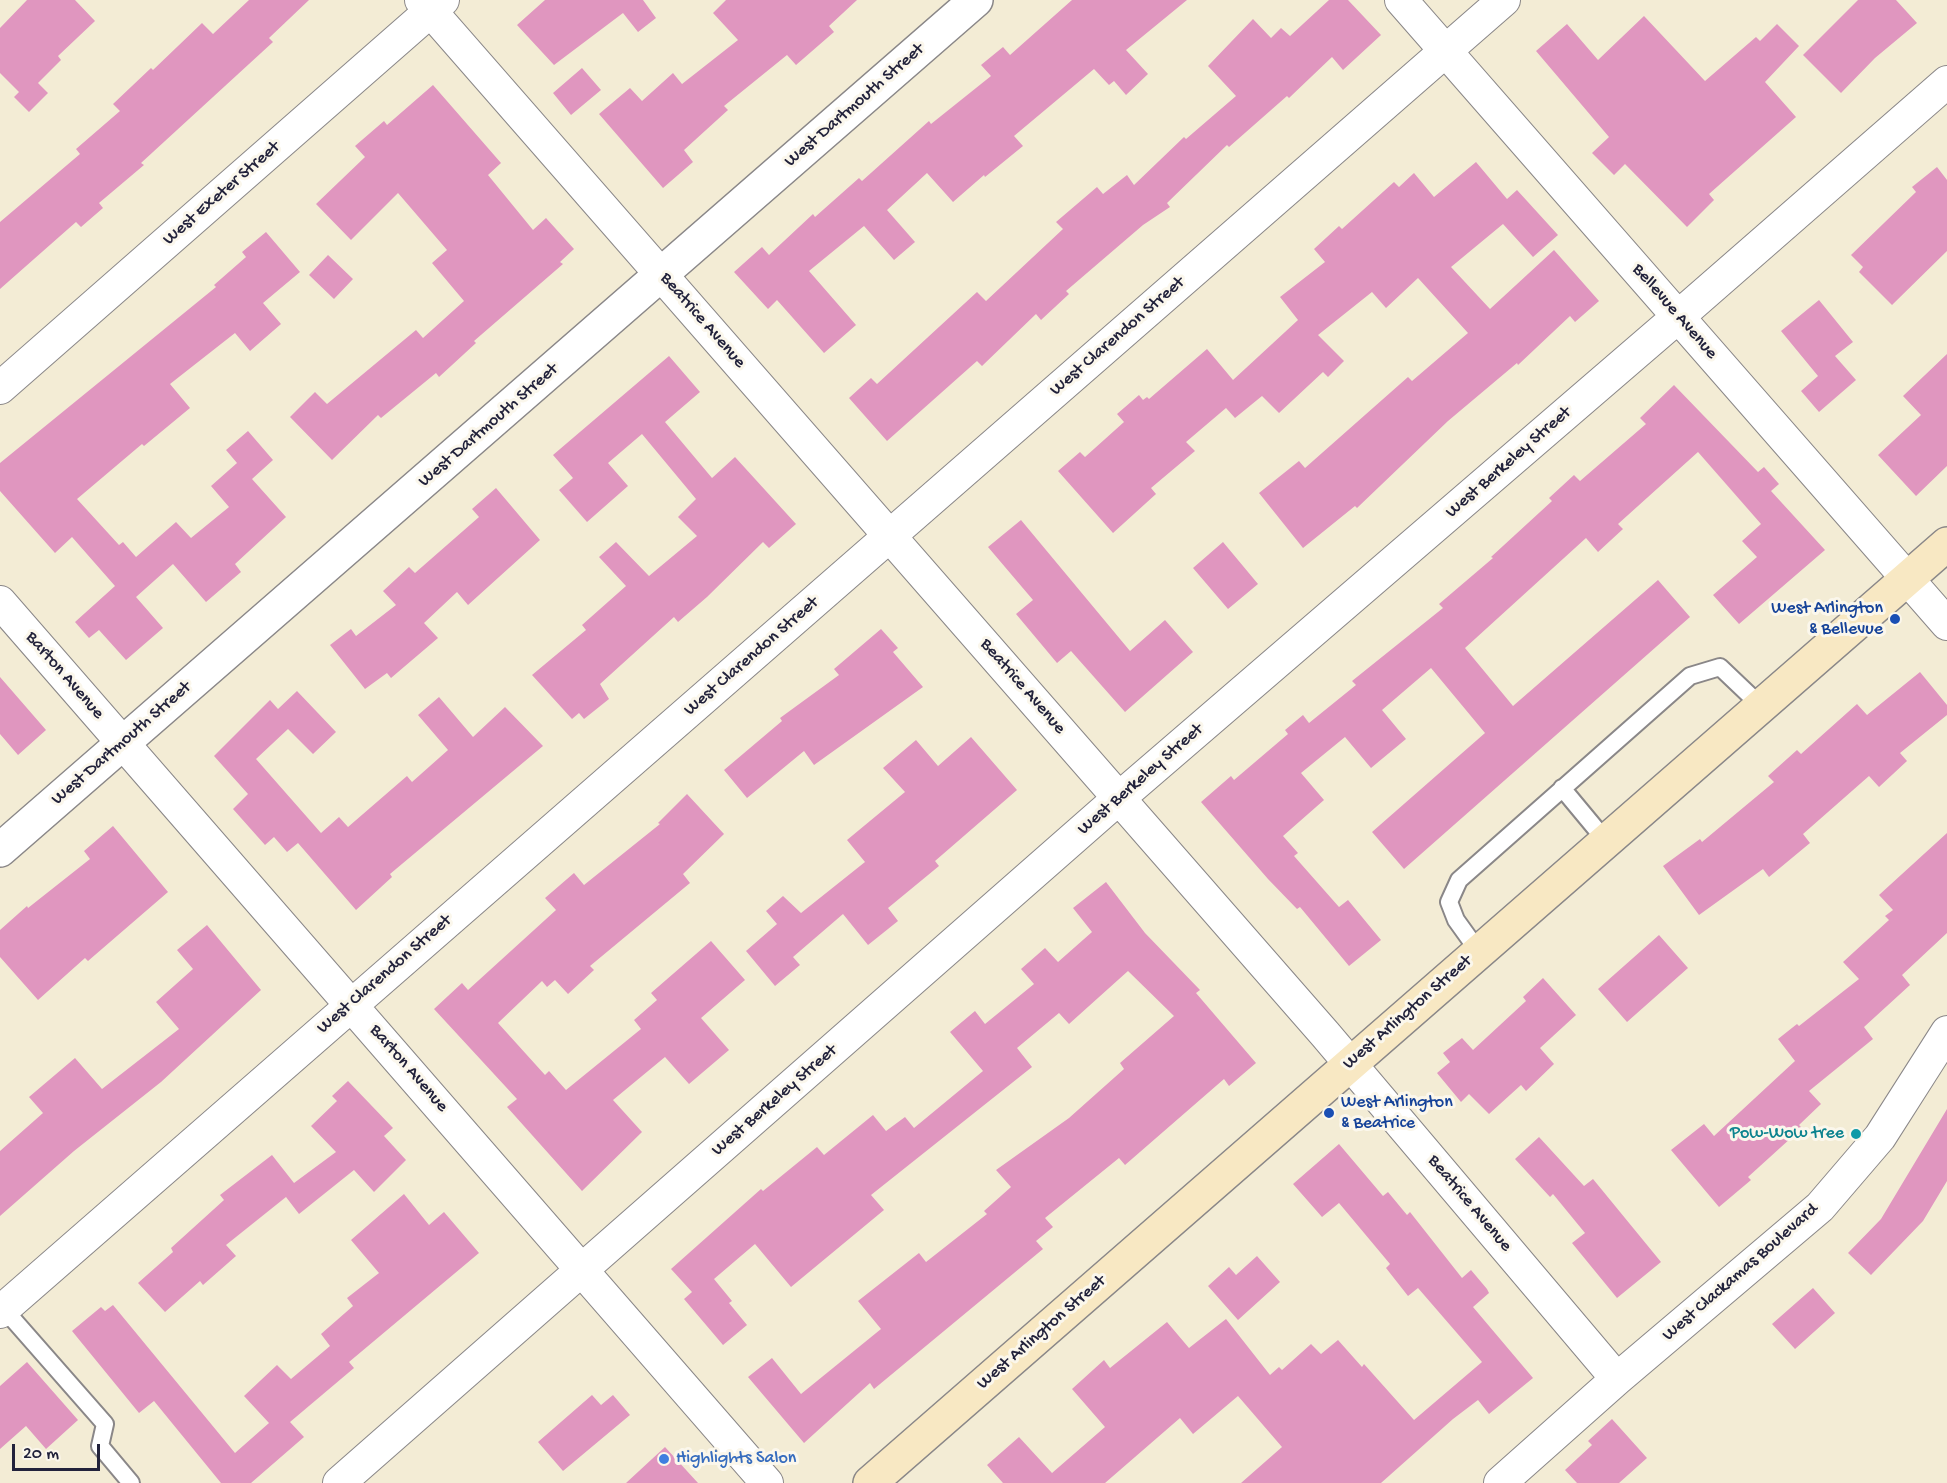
<!DOCTYPE html>
<style>
body{margin:0}
#map{position:relative;width:1947px;height:1483px;overflow:hidden;background:#f3ecd5;font-family:"Gochi Hand",sans-serif}
canvas{display:block}
.scale{position:absolute;left:12px;top:1444px;width:88px;height:27px;box-sizing:border-box;border:3px solid #22223b;border-top:0;padding-left:8px;font-size:18px;line-height:21px;white-space:nowrap;color:#22223b;-webkit-text-stroke:4px #fbf7ec;paint-order:stroke}
</style>
<div id="map">
<canvas width="1947" height="1483"></canvas>
<div class="scale">20 m</div>
</div>
<script>
const ctx = document.querySelector('canvas').getContext('2d');
ctx.lineJoin = 'round';
function paint(path, color) { ctx.fillStyle = color; ctx.fill(path, 'evenodd'); }
function strokePath(path, color, width, dash) { ctx.strokeStyle = color; ctx.lineWidth = width; ctx.lineCap = dash ? 'butt' : 'round'; ctx.setLineDash(dash || []); ctx.stroke(path); }
function write(font, color, halo, rows, align = 'center') {
  ctx.font = font + ' "Gochi Hand",sans-serif'; ctx.lineWidth = 6; ctx.setLineDash([]); ctx.textBaseline = 'middle'; ctx.strokeStyle = halo; ctx.fillStyle = color; for (const [text, x, y, turn = 0] of rows) {
    ctx.save(); ctx.translate(x, y); ctx.rotate((+turn || 0) * Math.PI / 180); ctx.textAlign = isNaN(turn) ? turn : align; if (halo) ctx.strokeText(text, 0, 0); ctx.fillText(text, 0, 0); ctx.restore();
  }
}
const building = new Path2D(`
 M 27,0 L 75,0 L 95,21 L 58,56 L 61,60 L 38,83 L 48,93 L 29,112 L 14,97 L 19,92 L 0,73 L 0,28 Z
 M 249,0 L 309,0 L 269,38 L 273,42 L 141,163 L 144,165 L 99,203 L 103,208 L 81,227 L 76,222 L 0,289 L 0,222 L 80,154 L 76,149 L 120,111 L 113,104 L 151,68 L 153,70 L 202,23 L 213,34 Z
 M 545,0 L 643,0 L 656,18 L 638,32 L 623,13 L 554,65 L 517,25 Z
 M 726,0 L 857,0 L 829,26 L 834,32 L 796,65 L 787,55 L 724,106 L 728,110 L 684,150 L 693,162 L 663,188 L 599,114 L 630,88 L 642,101 L 673,73 L 682,84 L 738,40 L 713,13 Z
 M 1072,0 L 1187,0 L 1126,50 L 1148,74 L 1126,95 L 1114,81 L 1109,85 L 1094,69 L 1014,136 L 1023,146 L 985,177 L 984,175 L 953,202 L 927,173 L 887,210 L 915,242 L 894,260 L 864,226 L 809,271 L 856,325 L 824,353 L 777,300 L 768,309 L 734,272 L 762,247 L 769,255 L 813,214 L 815,217 L 859,178 L 862,181 L 929,121 L 931,124 L 991,76 L 981,65 L 1003,47 L 1010,55 Z
 M 1329,0 L 1348,0 L 1381,35 L 1343,70 L 1332,57 L 1289,98 L 1287,96 L 1229,147 L 1227,145 L 1167,203 L 1170,207 L 1143,225 L 1066,291 L 1069,294 L 1041,320 L 1036,314 L 982,366 L 977,361 L 887,441 L 849,398 L 871,378 L 877,384 L 977,292 L 986,301 L 1063,229 L 1056,222 L 1097,187 L 1103,194 L 1127,175 L 1134,185 L 1184,137 L 1186,139 L 1236,96 L 1208,66 L 1253,19 L 1271,38 L 1281,28 L 1290,36 Z
 M 1858,0 L 1896,0 L 1917,23 L 1875,58 L 1841,93 L 1803,55 Z
 M 1644,16 L 1705,81 L 1756,37 L 1760,41 L 1777,24 L 1799,46 L 1765,82 L 1796,117 L 1709,194 L 1714,200 L 1687,227 L 1625,164 L 1614,175 L 1592,153 L 1609,137 L 1536,51 L 1567,24 L 1598,60 Z
 M 582,68 L 601,90 L 571,115 L 553,93 Z
 M 433,85 L 501,163 L 488,175 L 533,230 L 546,218 L 574,249 L 560,262 L 563,264 L 474,341 L 476,343 L 439,377 L 436,373 L 381,418 L 378,415 L 332,460 L 290,417 L 315,392 L 327,404 L 416,330 L 423,338 L 464,301 L 432,263 L 447,250 L 398,193 L 351,240 L 316,204 L 365,157 L 355,146 L 384,121 L 387,125 Z
 M 1476,162 L 1507,199 L 1517,190 L 1558,235 L 1533,257 L 1503,224 L 1451,267 L 1490,309 L 1554,250 L 1599,301 L 1575,322 L 1570,316 L 1518,365 L 1517,363 L 1448,421 L 1357,508 L 1355,506 L 1303,548 L 1259,493 L 1299,461 L 1305,468 L 1408,377 L 1412,381 L 1468,333 L 1418,278 L 1386,308 L 1372,292 L 1318,335 L 1344,361 L 1328,377 L 1323,372 L 1279,413 L 1262,396 L 1235,418 L 1226,408 L 1186,442 L 1195,451 L 1151,488 L 1156,494 L 1113,533 L 1058,471 L 1080,452 L 1085,457 L 1124,422 L 1117,414 L 1139,395 L 1143,400 L 1147,397 L 1149,399 L 1207,349 L 1233,380 L 1298,320 L 1280,297 L 1325,262 L 1314,249 L 1339,226 L 1342,229 L 1394,182 L 1399,187 L 1414,173 L 1434,197 Z
 M 1937,167 L 1947,180 L 1947,251 L 1892,305 L 1859,272 L 1863,267 L 1851,255 L 1916,192 L 1912,187 Z
 M 266,232 L 300,272 L 263,303 L 281,324 L 250,351 L 235,333 L 170,384 L 190,408 L 144,446 L 142,444 L 77,499 L 119,545 L 123,542 L 136,557 L 176,522 L 191,538 L 229,507 L 211,486 L 237,463 L 226,450 L 248,431 L 273,460 L 252,479 L 286,517 L 235,564 L 241,572 L 206,602 L 173,564 L 136,597 L 163,628 L 126,660 L 99,630 L 89,638 L 75,622 L 115,586 L 72,537 L 55,553 L 0,491 L 0,463 L 216,287 L 214,285 L 246,257 L 242,252 Z
 M 328,255 L 353,279 L 334,299 L 309,275 Z
 M 1819,300 L 1853,342 L 1835,356 L 1856,380 L 1819,412 L 1801,391 L 1818,376 L 1781,331 Z
 M 1947,354 L 1947,466 L 1916,496 L 1878,455 L 1921,415 L 1903,396 Z
 M 669,356 L 700,392 L 665,422 L 712,478 L 735,457 L 796,524 L 769,548 L 763,542 L 707,597 L 678,622 L 674,617 L 600,684 L 609,699 L 584,719 L 579,713 L 572,719 L 532,675 L 586,630 L 582,625 L 626,586 L 599,557 L 616,542 L 649,576 L 697,536 L 678,517 L 696,499 L 642,434 L 608,463 L 628,486 L 587,522 L 559,490 L 573,478 L 553,455 Z
 M 1674,385 L 1758,472 L 1764,467 L 1779,484 L 1771,491 L 1825,550 L 1739,624 L 1713,595 L 1757,557 L 1742,541 L 1761,524 L 1698,452 L 1618,524 L 1623,529 L 1598,552 L 1586,538 L 1465,648 L 1513,706 L 1658,580 L 1690,617 L 1404,869 L 1372,832 L 1485,733 L 1431,668 L 1382,710 L 1406,739 L 1371,768 L 1345,737 L 1301,773 L 1324,800 L 1283,836 L 1298,853 L 1294,856 L 1339,907 L 1348,900 L 1381,940 L 1349,966 L 1300,907 L 1297,909 L 1268,879 L 1201,802 L 1231,776 L 1234,780 L 1288,734 L 1285,730 L 1303,715 L 1309,723 L 1356,685 L 1352,681 L 1443,608 L 1439,604 L 1493,558 L 1491,557 L 1552,501 L 1549,498 L 1574,475 L 1580,481 L 1646,424 L 1640,418 Z
 M 496,488 L 540,540 L 468,605 L 457,592 L 424,623 L 438,638 L 391,678 L 387,673 L 365,689 L 330,645 L 351,629 L 356,636 L 396,605 L 383,591 L 409,567 L 415,573 L 479,517 L 472,509 Z
 M 1021,520 L 1130,651 L 1165,620 L 1193,652 L 1125,712 L 1071,651 L 1057,663 L 1016,614 L 1033,600 L 988,547 Z
 M 1223,542 L 1258,584 L 1228,609 L 1193,568 Z
 M 881,629 L 898,648 L 893,652 L 923,687 L 814,765 L 804,751 L 747,798 L 724,770 L 782,721 L 780,718 L 839,675 L 834,669 Z
 M 1920,672 L 1947,705 L 1947,715 L 1900,753 L 1907,761 L 1879,787 L 1869,776 L 1803,834 L 1810,843 L 1769,877 L 1763,869 L 1699,915 L 1663,866 L 1700,839 L 1702,842 L 1774,782 L 1768,776 L 1797,750 L 1801,754 L 1857,704 L 1867,715 Z
 M 0,677 L 46,730 L 18,755 L 0,734 Z
 M 297,691 L 336,732 L 313,754 L 288,729 L 256,759 L 321,833 L 339,817 L 348,827 L 407,776 L 412,782 L 448,750 L 418,715 L 439,697 L 473,737 L 505,707 L 543,746 L 390,874 L 392,877 L 356,910 L 298,843 L 287,852 L 274,837 L 265,845 L 233,809 L 248,794 L 214,756 L 270,700 L 278,709 Z
 M 971,737 L 1017,790 L 935,861 L 939,866 L 888,908 L 898,921 L 868,945 L 843,914 L 793,957 L 800,965 L 775,986 L 746,951 L 777,924 L 766,911 L 783,896 L 801,913 L 865,862 L 847,840 L 905,792 L 883,768 L 916,740 L 938,766 Z
 M 687,794 L 724,834 L 683,874 L 690,883 L 590,966 L 594,970 L 568,994 L 555,980 L 547,987 L 542,981 L 498,1023 L 545,1075 L 549,1071 L 566,1090 L 641,1029 L 634,1020 L 657,1000 L 651,993 L 711,941 L 745,980 L 701,1018 L 729,1050 L 689,1084 L 665,1057 L 613,1100 L 642,1132 L 582,1191 L 507,1107 L 517,1099 L 434,1009 L 462,983 L 468,990 L 556,910 L 545,898 L 574,873 L 584,885 L 660,824 L 658,823 Z
 M 113,826 L 168,892 L 88,961 L 85,958 L 38,1000 L 0,957 L 0,930 L 27,906 L 28,908 L 90,859 L 84,851 Z
 M 1947,833 L 1947,933 L 1902,975 L 1910,985 L 1864,1027 L 1873,1039 L 1809,1091 L 1821,1104 L 1799,1125 L 1802,1128 L 1748,1177 L 1751,1180 L 1719,1207 L 1671,1150 L 1704,1124 L 1714,1136 L 1795,1061 L 1778,1039 L 1797,1024 L 1799,1026 L 1859,979 L 1843,962 L 1889,920 L 1885,916 L 1893,910 L 1879,895 Z
 M 1106,882 L 1145,933 L 1200,990 L 1196,993 L 1256,1063 L 1229,1086 L 1224,1079 L 1125,1165 L 1119,1158 L 1045,1218 L 1053,1227 L 1036,1241 L 1043,1249 L 874,1389 L 870,1383 L 804,1443 L 748,1377 L 772,1358 L 801,1394 L 881,1329 L 858,1301 L 919,1253 L 926,1262 L 987,1214 L 984,1211 L 1011,1187 L 996,1170 L 1069,1118 L 1124,1069 L 1120,1063 L 1174,1016 L 1128,971 L 1069,1024 L 1059,1013 L 1017,1048 L 1032,1067 L 871,1195 L 884,1210 L 791,1287 L 755,1244 L 714,1279 L 732,1301 L 729,1303 L 747,1325 L 723,1345 L 684,1299 L 692,1292 L 671,1269 L 761,1189 L 763,1191 L 817,1147 L 824,1155 L 873,1115 L 886,1131 L 905,1117 L 914,1128 L 983,1071 L 950,1032 L 975,1011 L 985,1024 L 1034,984 L 1021,969 L 1045,948 L 1058,962 L 1092,932 L 1073,908 Z
 M 207,925 L 261,990 L 161,1082 L 74,1151 L 0,1216 L 0,1151 L 43,1113 L 29,1097 L 75,1058 L 102,1089 L 179,1029 L 156,1002 L 193,969 L 177,950 Z
 M 1659,935 L 1688,968 L 1627,1022 L 1598,989 Z
 M 1543,978 L 1576,1015 L 1540,1048 L 1554,1064 L 1526,1091 L 1521,1085 L 1489,1114 L 1469,1094 L 1461,1102 L 1437,1073 L 1450,1062 L 1443,1053 L 1462,1038 L 1473,1050 L 1526,1001 L 1523,997 Z
 M 348,1081 L 393,1128 L 384,1136 L 406,1160 L 374,1192 L 354,1170 L 299,1214 L 286,1197 L 226,1245 L 236,1256 L 203,1285 L 200,1281 L 165,1312 L 138,1283 L 173,1252 L 171,1248 L 224,1200 L 220,1195 L 272,1155 L 294,1183 L 336,1152 L 311,1126 L 337,1101 L 332,1096 Z
 M 1947,1109 L 1947,1181 L 1923,1221 L 1871,1275 L 1848,1253 L 1881,1219 Z
 M 1539,1137 L 1584,1186 L 1593,1179 L 1661,1262 L 1617,1298 L 1572,1243 L 1585,1233 L 1553,1194 L 1550,1197 L 1515,1159 Z
 M 1339,1144 L 1383,1196 L 1388,1192 L 1407,1215 L 1410,1212 L 1462,1278 L 1471,1270 L 1487,1289 L 1489,1293 L 1473,1307 L 1533,1378 L 1489,1414 L 1478,1400 L 1453,1419 L 1381,1483 L 1241,1483 L 1282,1447 L 1238,1396 L 1193,1434 L 1180,1418 L 1105,1483 L 1003,1483 L 987,1465 L 1019,1437 L 1052,1473 L 1105,1427 L 1072,1389 L 1104,1360 L 1110,1368 L 1167,1322 L 1189,1348 L 1226,1319 L 1270,1375 L 1279,1367 L 1282,1370 L 1311,1344 L 1321,1354 L 1338,1340 L 1362,1367 L 1364,1364 L 1414,1420 L 1482,1362 L 1418,1288 L 1408,1296 L 1386,1268 L 1390,1264 L 1339,1203 L 1322,1217 L 1293,1184 Z
 M 404,1194 L 429,1225 L 444,1212 L 479,1253 L 349,1362 L 354,1368 L 290,1422 L 304,1437 L 251,1483 L 221,1483 L 154,1401 L 139,1413 L 72,1331 L 101,1307 L 105,1311 L 113,1305 L 235,1453 L 269,1423 L 244,1396 L 277,1365 L 291,1379 L 330,1346 L 321,1334 L 353,1306 L 347,1298 L 379,1273 L 351,1240 Z
 M 1257,1256 L 1280,1282 L 1238,1320 L 1208,1286 L 1229,1267 L 1236,1275 Z
 M 1813,1288 L 1835,1313 L 1795,1349 L 1772,1324 Z
 M 27,1362 L 78,1420 L 46,1449 L 26,1426 L 0,1449 L 0,1386 Z
 M 592,1395 L 601,1405 L 613,1395 L 630,1415 L 563,1471 L 538,1442 Z
 M 1612,1419 L 1647,1458 L 1619,1483 L 1577,1483 L 1565,1470 L 1592,1445 L 1588,1441 Z
 M 665,1447 L 698,1483 L 626,1483 Z`);
const service = new Path2D(`
 M 1562,788 L 1606,841
 M 1479,952 L 1456,920 L 1449,902 L 1459,880 L 1690,676 L 1720,667 L 1761,706
 M 4,1309 L 105,1424 L 100,1446 L 131,1483`);
const minor = new Path2D(`
 M 421,0 L 1325,1034 L 1617,1379
 M 1401,0 L 1947,624
 M 0,388 L 443,0
 M 0,602 L 767,1483
 M 0,1312 L 1504,0
 M 339,1483 L 1118,799 L 1679,316 L 1947,82
 M 1500,1483 L 1617,1379 L 1820,1207 L 1880,1137 L 1947,1032`);
const tertiary = new Path2D(`
 M 0,850 L 976,0`);
const secondary = new Path2D(`
 M 870,1483 L 1947,544`);
const markers = [
 [1895,619,6,"#1a4fb4"],
 [1329,1113,6,"#1a4fb4"],
 [1856,1134,6,"#0f9aa8"],
 [664,1459,6,"#3f7fe0"]
];
const streetNames = [
 ["West Dartmouth Street",855,106,-41],
 ["West Exeter Street",222,194,-41],
 ["Bellevue Avenue",1674,312,49],
 ["Beatrice Avenue",702,321,49],
 ["West Clarendon Street",1118,337,-41],
 ["West Dartmouth Street",489,426,-41],
 ["West Berkeley Street",1509,463,-41],
 ["West Clarendon Street",752,657,-41],
 ["Barton Avenue",64,676,49],
 ["Beatrice Avenue",1022,687,49],
 ["West Dartmouth Street",122,744,-41],
 ["West Berkeley Street",1141,780,-41],
 ["West Clarendon Street",385,975,-41],
 ["West Arlington Street",1408,1013,-41],
 ["Barton Avenue",408,1069,49],
 ["West Berkeley Street",775,1101,-41],
 ["Beatrice Avenue",1469,1204,50],
 ["West Clackamas Boulevard",1741,1273,-41],
 ["West Arlington Street",1042,1333,-41]
];
const transitNames = [
 ["West Arlington",1883,609],
 ["& Bellevue",1883,630],
 ["West Arlington",1341,1103,"left"],
 ["& Beatrice",1341,1124,"left"]
];
const cultureNames = [
 ["Pow-Wow tree",1844,1134]
];
const shopNames = [
 ["Highlights Salon",676,1459]
];
paint(building, '#e096bf');
strokePath(service, '#8a8788', 20);
strokePath(minor, '#8a8788', 34);
strokePath(tertiary, '#8a8788', 36);
strokePath(secondary, '#8a8788', 36);
strokePath(service, '#fff', 16);
strokePath(minor, '#fff', 32);
strokePath(tertiary, '#fff', 33);
strokePath(secondary, '#f8e8c3', 33);
for (const [x, y, r, color] of markers) { const dot = new Path2D(); dot.arc(x, y, r, 0, 2 * Math.PI); ctx.fillStyle = color; ctx.fill(dot); strokePath(dot, '#fbf7ec', 2); }
write('18px', '#22223b', '#fbf7ec', streetNames);
write('18px', '#164399', '#fbf7ec', transitNames, 'right');
write('18px', '#0d838f', '#fbf7ec', cultureNames, 'right');
write('18px', '#366cbe', '#fbf7ec', shopNames, 'left');
</script>
